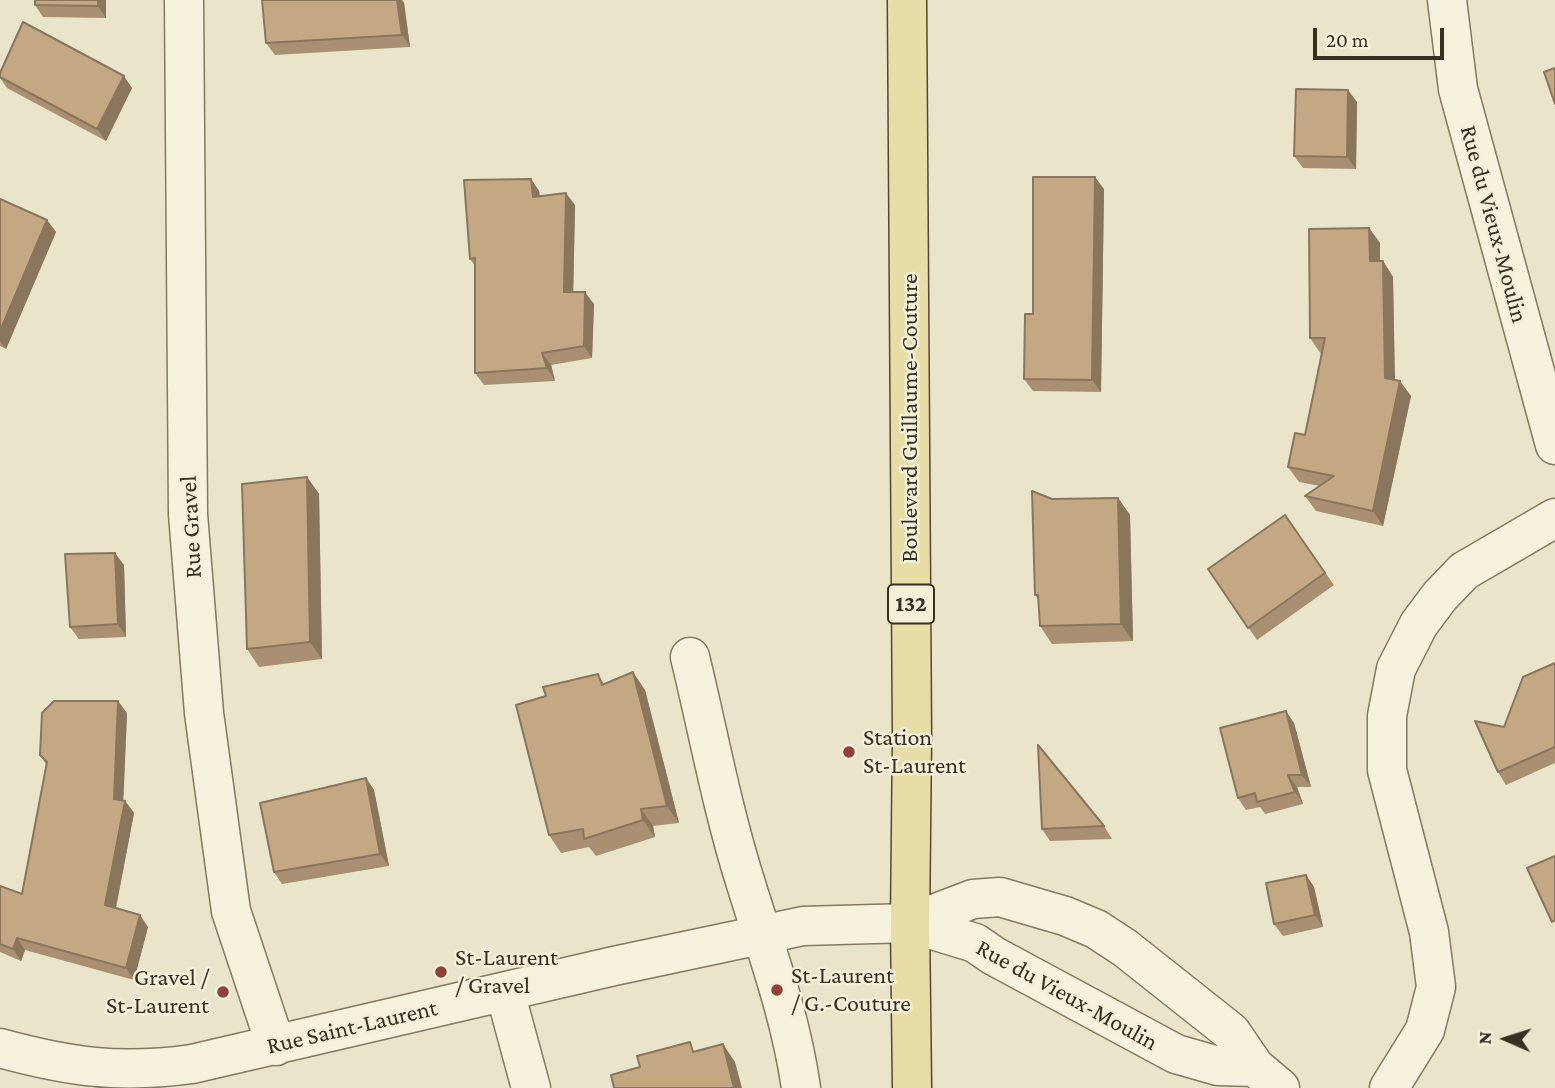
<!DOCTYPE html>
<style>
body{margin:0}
#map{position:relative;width:1555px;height:1088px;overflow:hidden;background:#eae5ca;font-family:"Crimson Pro",serif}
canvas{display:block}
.north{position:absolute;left:1471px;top:1004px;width:70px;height:70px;-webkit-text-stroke:5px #f3efd9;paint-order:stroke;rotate:273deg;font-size:19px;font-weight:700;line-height:28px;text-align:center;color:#372f22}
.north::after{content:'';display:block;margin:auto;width:24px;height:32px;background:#372f22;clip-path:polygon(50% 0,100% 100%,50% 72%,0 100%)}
.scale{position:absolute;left:1313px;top:28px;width:131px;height:32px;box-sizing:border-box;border:4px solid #372f22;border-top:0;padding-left:9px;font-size:21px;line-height:24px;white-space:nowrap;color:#372f22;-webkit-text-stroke:5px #f3efd9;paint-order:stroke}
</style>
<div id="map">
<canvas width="1555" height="1088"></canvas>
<div class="north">N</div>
<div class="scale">20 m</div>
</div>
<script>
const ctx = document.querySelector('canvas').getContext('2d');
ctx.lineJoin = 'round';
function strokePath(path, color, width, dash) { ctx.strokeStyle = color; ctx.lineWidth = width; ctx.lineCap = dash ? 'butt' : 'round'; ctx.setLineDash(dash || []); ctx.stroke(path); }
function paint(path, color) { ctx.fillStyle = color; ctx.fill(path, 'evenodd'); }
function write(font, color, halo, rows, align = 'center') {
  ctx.font = font + ' "Crimson Pro",serif'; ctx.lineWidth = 5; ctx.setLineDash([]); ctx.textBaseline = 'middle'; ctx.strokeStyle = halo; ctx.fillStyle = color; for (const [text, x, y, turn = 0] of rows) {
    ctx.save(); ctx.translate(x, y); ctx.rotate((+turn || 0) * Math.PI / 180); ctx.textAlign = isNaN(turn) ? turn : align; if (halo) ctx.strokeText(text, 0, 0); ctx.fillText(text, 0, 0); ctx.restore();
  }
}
const minor = new Path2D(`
 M 184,0 L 188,514 L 204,713 L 231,911 L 276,1046
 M 1447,0 L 1458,89 L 1555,445
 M 690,657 C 708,731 722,808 745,881 C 766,949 791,1017 801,1088
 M 910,923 L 973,899 L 1000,897 L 1065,916 L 1096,929 L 1125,948 L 1231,1032 L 1255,1067 L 1280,1088
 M 505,992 L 531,1088
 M 0,1048 C 70,1067 119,1074 192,1064 L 614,966 L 803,926 L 910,923 L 975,943 L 994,956 L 1176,1054 L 1218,1066 L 1255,1067
 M 1389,1088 L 1425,1030 L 1436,987 L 1429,932 L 1387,770 L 1387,716 L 1396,669 L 1419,624 L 1440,596 L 1464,571 L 1555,518`);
const major = new Path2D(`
 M 907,0 L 912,738 L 910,923 L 912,1088`);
const wall = new Path2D(`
 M 106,0 L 106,18 L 43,17 L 35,5 Z
 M 262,0 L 402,0 L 404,3 L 410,47 L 275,55 L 266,43 Z
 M 0,73 L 132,88 L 106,141 L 7,88 L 0,78 Z
 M 1357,102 L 1356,169 L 1303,168 L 1294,156 Z
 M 531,179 L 539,191 L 540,196 L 575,205 L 573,292 L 594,304 L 592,358 L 551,365 L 555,381 L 484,385 L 475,373 L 475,266 L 470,259 Z
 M 1104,189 L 1101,392 L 1033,391 L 1024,379 L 1033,314 Z
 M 0,199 L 47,220 L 56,232 L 6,349 L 0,346 Z
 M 1369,228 L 1380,243 L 1380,261 L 1383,261 L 1393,277 L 1395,380 L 1411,396 L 1383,526 L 1316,511 L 1305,496 L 1320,486 L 1299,482 L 1288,467 L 1305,435 L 1321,354 L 1310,338 Z
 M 307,477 L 319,494 L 322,659 L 259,667 L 247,649 Z
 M 1118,498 L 1130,515 L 1133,641 L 1052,644 L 1040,626 L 1038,599 L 1035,595 L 1052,499 Z
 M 1285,515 L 1334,585 L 1257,640 L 1208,569 Z
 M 124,565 L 126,637 L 79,639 L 70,627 Z
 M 1555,663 L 1555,763 L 1506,785 L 1498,772 L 1504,727 Z
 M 598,674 L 604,684 L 645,690 L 679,823 L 653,826 L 655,837 L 596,856 L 589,847 L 561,853 L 549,835 L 546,696 Z
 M 127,713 L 123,800 L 125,801 L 134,813 L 116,908 L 148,927 L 134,980 L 25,950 L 21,961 L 0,952 L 0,886 L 22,894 L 46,764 L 40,755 Z
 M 1294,723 L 1311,787 L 1297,787 L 1303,804 L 1265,814 L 1260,807 L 1246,810 L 1238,798 Z
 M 366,778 L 374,790 L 389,866 L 282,884 L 274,872 Z
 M 1104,826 L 1112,839 L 1050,841 L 1042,829 Z
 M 1306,875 L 1314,887 L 1323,927 L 1283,936 L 1274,924 Z`);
const shadedWall = new Path2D(`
 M 98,0 L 106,0 L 106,18 L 98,6 Z
 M 397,0 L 402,0 L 404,3 L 410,47 L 402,35 Z
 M 124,76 L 132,88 L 106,141 L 97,129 Z
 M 1348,90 L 1357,102 L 1356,169 L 1347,157 Z
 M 1095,177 L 1104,189 L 1101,392 L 1092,380 Z
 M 531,179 L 539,191 L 541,209 L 533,197 Z
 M 566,193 L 575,205 L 573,304 L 564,292 Z
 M 47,220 L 56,232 L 6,349 L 0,341 L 0,331 Z
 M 1369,228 L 1380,243 L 1380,276 L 1370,261 Z
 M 1383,261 L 1393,277 L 1395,393 L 1385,378 Z
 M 585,292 L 594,304 L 592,358 L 584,346 Z
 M 542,353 L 551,365 L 555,381 L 547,368 Z
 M 1400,381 L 1411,396 L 1383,526 L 1373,511 Z
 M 307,477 L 319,494 L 322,659 L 310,642 Z
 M 1118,498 L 1130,515 L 1133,641 L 1121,624 Z
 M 115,553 L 124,565 L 126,637 L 118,624 Z
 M 633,672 L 645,690 L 679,823 L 667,806 Z
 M 118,701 L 127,713 L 123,810 L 114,799 Z
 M 1286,711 L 1294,723 L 1311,787 L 1302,775 Z
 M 1288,775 L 1297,787 L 1303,804 L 1295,792 Z
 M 366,778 L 374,790 L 389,866 L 380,854 Z
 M 125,801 L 134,813 L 114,917 L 105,905 Z
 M 641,809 L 653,826 L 655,837 L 643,820 Z
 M 1306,875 L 1314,887 L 1323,927 L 1315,915 Z
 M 140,915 L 148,927 L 134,980 L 126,968 Z
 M 17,938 L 25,950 L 21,961 L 13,949 Z
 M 723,1044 L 735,1062 L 742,1088 L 734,1088 Z`);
const building = new Path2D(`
 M 35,0 L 98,0 L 98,6 L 35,5 Z
 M 262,0 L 397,0 L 402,35 L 266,43 Z
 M 23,22 L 124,76 L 97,129 L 0,77 L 0,73 Z
 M 1555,68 L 1555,104 L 1544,72 Z
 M 1296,89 L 1348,90 L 1347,157 L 1294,156 Z
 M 1033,177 L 1095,177 L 1092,380 L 1024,379 L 1025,314 L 1033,314 Z
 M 531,179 L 533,197 L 566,193 L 564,292 L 585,292 L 584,346 L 542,353 L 547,368 L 475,373 L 475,258 L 470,259 L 464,180 Z
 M 0,199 L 47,220 L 0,331 Z
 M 1369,228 L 1370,261 L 1383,261 L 1385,378 L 1400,381 L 1373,511 L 1305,496 L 1334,476 L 1288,467 L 1295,433 L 1305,435 L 1325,338 L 1310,338 L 1309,229 Z
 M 307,477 L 310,642 L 247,649 L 242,484 Z
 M 1032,491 L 1052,499 L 1118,498 L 1121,624 L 1040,626 L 1038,595 L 1035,595 Z
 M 1285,515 L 1325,573 L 1248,628 L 1208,569 Z
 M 115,553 L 118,624 L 70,627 L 65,554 Z
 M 1555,663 L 1555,747 L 1498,772 L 1475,721 L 1504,727 L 1523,677 Z
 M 633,672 L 667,806 L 641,809 L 643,820 L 584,839 L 583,829 L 549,835 L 516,705 L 546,696 L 543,687 L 598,674 L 602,685 Z
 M 54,701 L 118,701 L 114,799 L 125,801 L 105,905 L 140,915 L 126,968 L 17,938 L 13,949 L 0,944 L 0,886 L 22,894 L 47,762 L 40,755 L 42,713 Z
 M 1286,711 L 1302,775 L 1288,775 L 1295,792 L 1257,802 L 1255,793 L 1238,798 L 1220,728 Z
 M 1038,745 L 1104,826 L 1042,829 Z
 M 366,778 L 380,854 L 274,872 L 260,803 Z
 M 1555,856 L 1555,920 L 1552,922 L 1527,868 Z
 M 1306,875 L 1315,915 L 1274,924 L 1266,883 Z
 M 690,1042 L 693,1052 L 723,1044 L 734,1088 L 614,1088 L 611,1075 L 640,1067 L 637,1056 Z`);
const markers = [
 [849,752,7,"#8e4237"],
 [441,972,7,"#8e4237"],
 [777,990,7,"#8e4237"],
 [223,992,7,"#8e4237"]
];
const shields = [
 [911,604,46]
];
const shieldNames = [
 ["132",911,604]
];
const streetNames = [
 ["Rue du Vieux-Moulin",1494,224,75],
 ["Boulevard Guillaume-Couture",910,418,-90],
 ["Rue Gravel",191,527,-93],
 ["Rue du Vieux-Moulin",1067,995,29],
 ["Rue Saint-Laurent",352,1027,-13]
];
const poiNames = [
 ["Station",863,738],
 ["St-Laurent",863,766],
 ["St-Laurent",455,958],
 ["/ Gravel",455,986],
 ["St-Laurent",791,976],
 ["/ G.-Couture",791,1004],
 ["Gravel /",209,978,"right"],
 ["St-Laurent",209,1006,"right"]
];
strokePath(minor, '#857960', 41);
strokePath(major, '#544734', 41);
strokePath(minor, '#f6f2dd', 38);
strokePath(major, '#e9dda7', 38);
paint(wall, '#a99072');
paint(shadedWall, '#89765c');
paint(building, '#c4a884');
strokePath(building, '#89765c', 2);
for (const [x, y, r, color] of markers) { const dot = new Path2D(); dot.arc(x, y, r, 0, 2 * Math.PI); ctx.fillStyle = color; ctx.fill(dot); strokePath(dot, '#f3efd9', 2.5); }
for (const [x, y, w] of shields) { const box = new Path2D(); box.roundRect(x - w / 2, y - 19.5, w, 39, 5); ctx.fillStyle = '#f3efd9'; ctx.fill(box); strokePath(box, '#372f22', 2); }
write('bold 23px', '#372f22', null, shieldNames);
write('24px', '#372f22', '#f3efd9', streetNames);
write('24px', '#372f22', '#f3efd9', poiNames, 'left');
</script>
